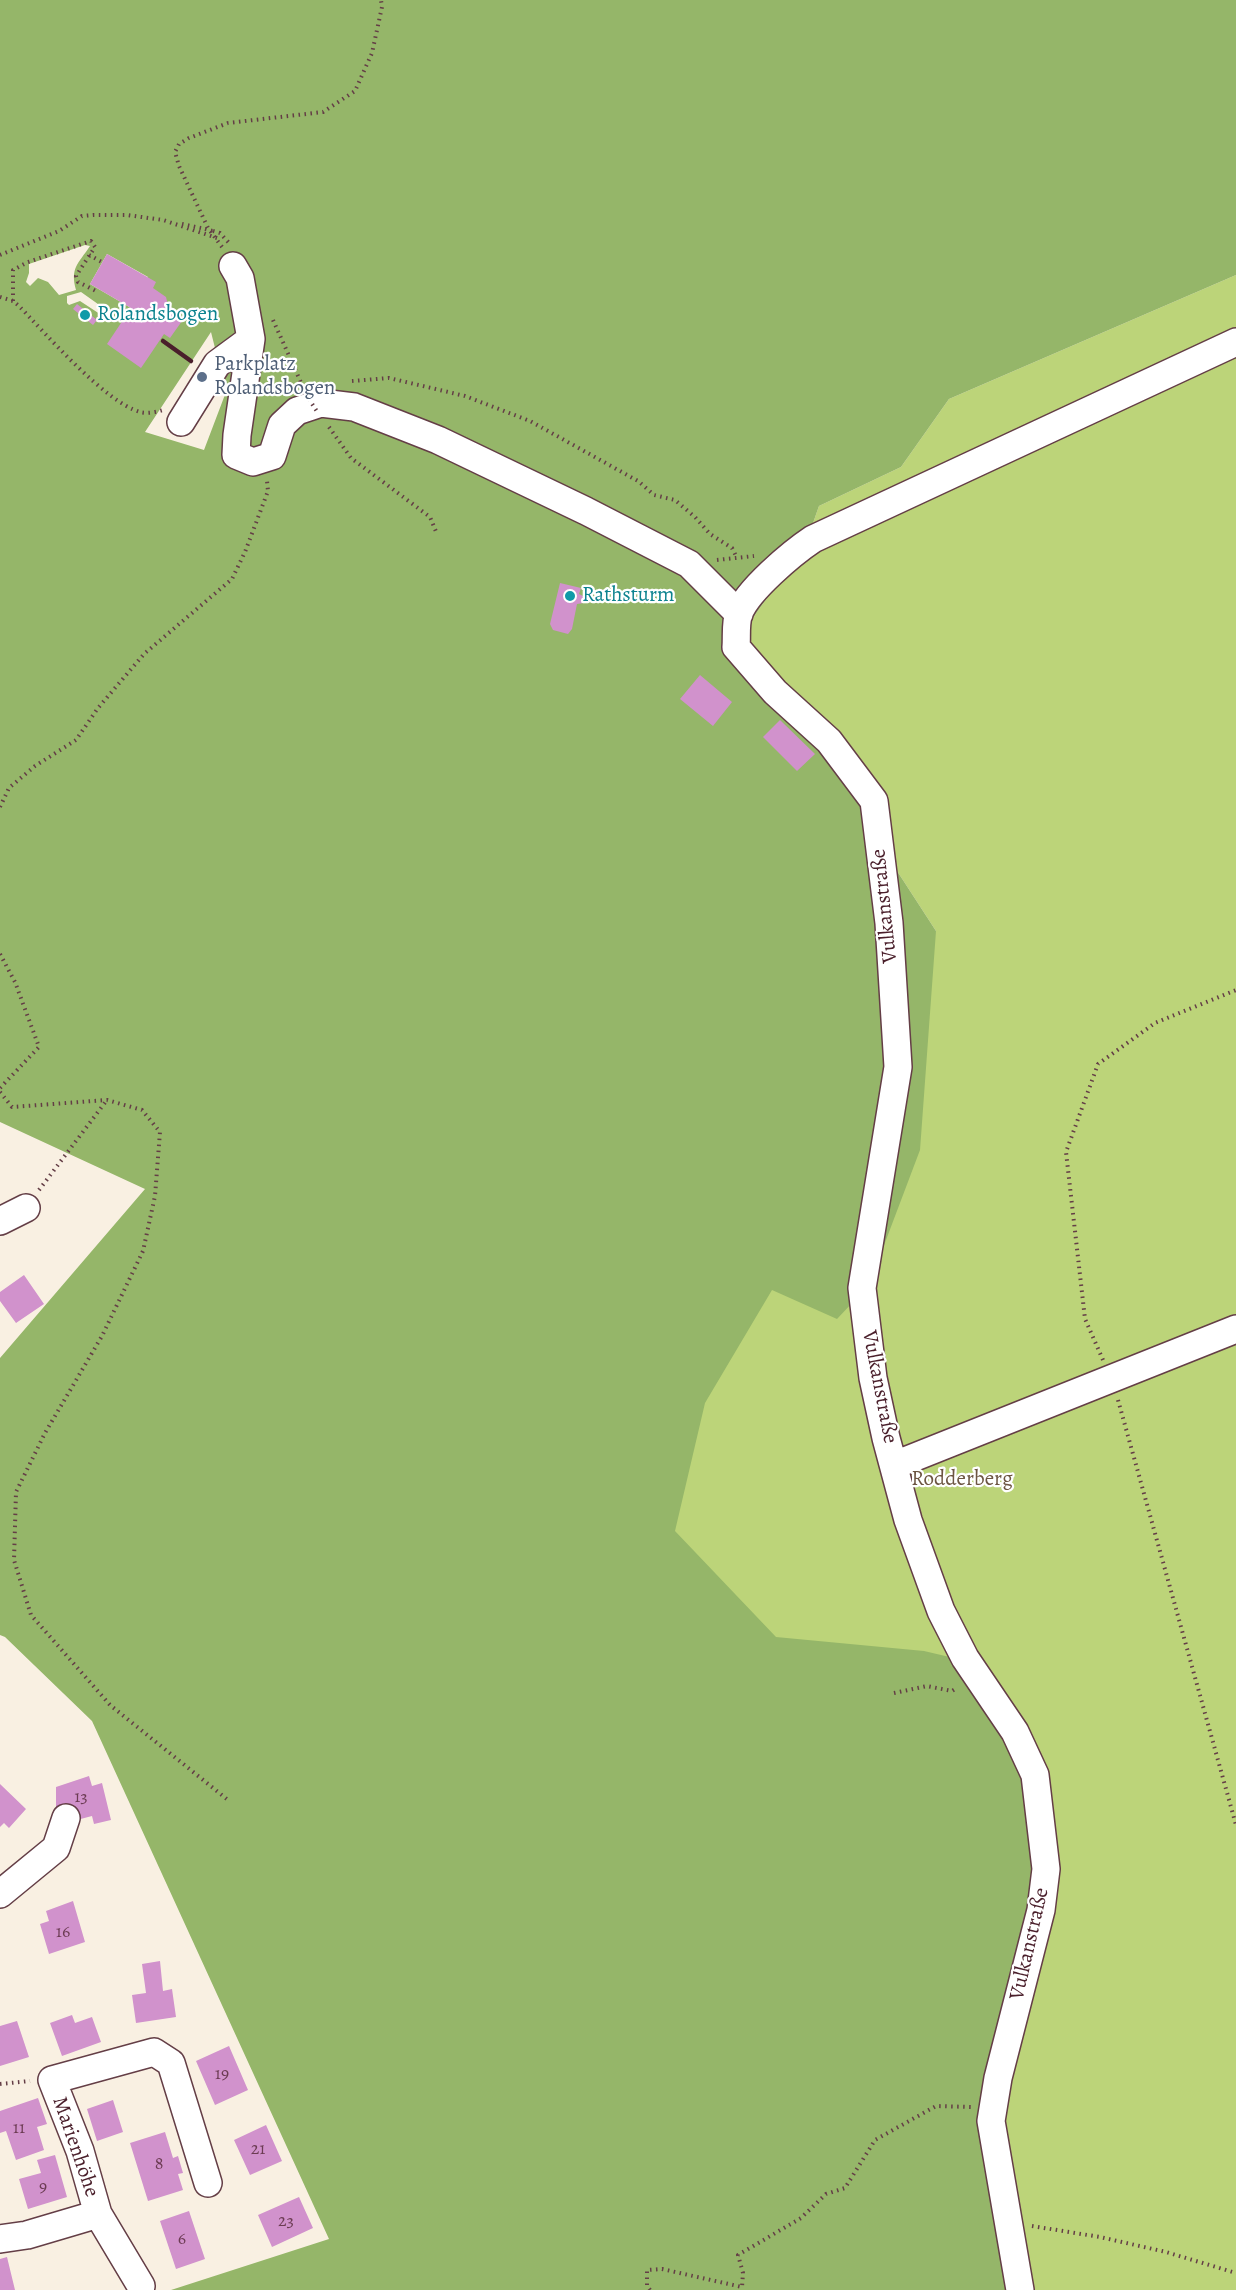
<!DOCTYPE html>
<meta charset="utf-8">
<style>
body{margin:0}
canvas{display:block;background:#f9f0e2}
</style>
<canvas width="1236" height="2290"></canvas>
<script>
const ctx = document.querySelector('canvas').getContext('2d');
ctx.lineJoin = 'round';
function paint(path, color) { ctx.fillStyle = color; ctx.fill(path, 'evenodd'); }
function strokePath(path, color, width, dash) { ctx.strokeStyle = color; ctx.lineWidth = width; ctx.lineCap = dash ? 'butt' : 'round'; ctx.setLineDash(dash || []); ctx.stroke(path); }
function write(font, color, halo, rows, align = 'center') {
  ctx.font = font + ' Alegreya,serif'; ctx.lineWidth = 4.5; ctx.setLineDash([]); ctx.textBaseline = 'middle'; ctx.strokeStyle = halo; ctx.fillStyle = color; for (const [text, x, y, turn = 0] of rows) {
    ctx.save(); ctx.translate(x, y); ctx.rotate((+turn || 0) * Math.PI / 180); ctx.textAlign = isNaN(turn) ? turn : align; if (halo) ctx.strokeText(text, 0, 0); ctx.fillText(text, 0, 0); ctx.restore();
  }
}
const green = new Path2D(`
 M 1236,275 L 1236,2290 L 876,2290 L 657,1563 L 645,1471 L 936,931 L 888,857 L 736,642 L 806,543 L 819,506 L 901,467 L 949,399 Z`);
const forest = new Path2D(`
 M 0,0 L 1236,0 L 1236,275 L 949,399 L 901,467 L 819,506 L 806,543 L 736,642 L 864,768 L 888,857 L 936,931 L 920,1150 L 869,1285 L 837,1319 L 772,1290 L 705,1403 L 675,1531 L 776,1637 L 924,1651 L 958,1659 L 1029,1776 L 1041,1870 L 992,2076 L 1015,2290 L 171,2290 L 329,2239 L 92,1721 L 5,1637 L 0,1635 L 0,1358 L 145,1189 L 0,1122 ZM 85,245 L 90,246 C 78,264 70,268 76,290 L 59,295 L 48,282 L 38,278 L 30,286 L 26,282 L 29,273 L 29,264 ZM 107,254 L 148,277 L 131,308 L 90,284 ZM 81,292 L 112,314 L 109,320 L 80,301 L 69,305 L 67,303 L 67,296 ZM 211,332 L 226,392 L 204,450 L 145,432 Z`);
const building = new Path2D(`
 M 107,254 L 156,282 L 153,288 L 166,297 L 169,309 L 182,321 L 170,338 L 164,334 L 141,368 L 107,344 L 131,308 L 90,284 Z
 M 77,304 L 97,320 L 93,325 L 73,309 Z
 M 560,583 L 581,588 L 579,594 L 585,597 L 584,603 L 577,604 L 572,629 L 568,634 L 553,630 L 550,624 Z
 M 700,675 L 732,702 L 713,726 L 680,699 Z
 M 780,720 L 815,754 L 797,771 L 763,737 Z
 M 24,1275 L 44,1304 L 16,1323 L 0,1301 L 0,1292 Z
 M 89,1776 L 92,1786 L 102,1783 L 111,1820 L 94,1824 L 92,1816 L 73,1821 L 56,1812 L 56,1787 Z
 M 0,1784 L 26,1809 L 9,1828 L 4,1823 L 0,1827 Z
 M 73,1901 L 85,1942 L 49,1954 L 40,1924 L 49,1921 L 46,1911 Z
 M 160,1961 L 163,1991 L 172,1989 L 176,2017 L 136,2023 L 132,1995 L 146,1993 L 142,1964 Z
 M 72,2015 L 75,2023 L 92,2017 L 101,2042 L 62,2056 L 50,2023 Z
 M 17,2021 L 29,2057 L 0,2066 L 0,2026 Z
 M 229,2046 L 248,2090 L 215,2105 L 196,2061 Z
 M 38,2098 L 47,2124 L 37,2127 L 44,2150 L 16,2160 L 6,2131 L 0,2133 L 0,2111 Z
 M 113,2100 L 123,2132 L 97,2141 L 87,2109 Z
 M 266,2125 L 282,2161 L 250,2175 L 234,2140 Z
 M 165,2132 L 173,2158 L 178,2156 L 183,2173 L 178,2174 L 183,2190 L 148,2201 L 130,2143 Z
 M 55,2155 L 67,2197 L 28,2209 L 19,2179 L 41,2173 L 37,2160 Z
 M 299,2197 L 313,2228 L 272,2247 L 258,2215 Z
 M 189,2211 L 205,2259 L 176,2269 L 160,2221 Z
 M 7,2257 L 15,2290 L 0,2290 L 0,2259 Z`);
const path = new Path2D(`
 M 182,224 L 205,229
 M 213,231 L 220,233 L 230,244
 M 222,247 L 208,228 L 179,166 L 175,152 L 179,144 L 189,138 L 228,123 L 323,112 L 355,91 L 372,53 L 382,7 L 381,0
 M 0,255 L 59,231 L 82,216 L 93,215 L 127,215 L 163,220 L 217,238
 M 89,255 L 102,262
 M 0,297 L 13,301 L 19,306 C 46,334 105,402 140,412 C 147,414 156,412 163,410
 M 13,301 L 13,270 L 28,262 L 91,241 L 95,247 L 76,276 L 78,282 L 96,291
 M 273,320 L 303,387
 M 352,381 L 389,378 L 465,396 L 530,421 L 638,481 L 654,495 L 675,500 L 695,517 L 710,534 L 732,548 L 737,558
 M 329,427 L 351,458 L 430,517 L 437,534
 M 717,560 L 754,556
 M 0,807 L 9,788 L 35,766 L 76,740 L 98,708 L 144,654 L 232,579 L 245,552 L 268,491 L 267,481
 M 0,954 L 15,982 L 39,1047 L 0,1088
 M 0,1092 L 12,1107 L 107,1100 L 142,1110 L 160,1132 L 155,1196 L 143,1251 L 102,1336 L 45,1433 L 16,1492 L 14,1560 L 31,1615 L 110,1705 L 228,1800
 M 39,1190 L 107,1100
 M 1103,1360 L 1085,1319 L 1066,1152 L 1098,1064 L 1155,1023 L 1236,990
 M 1118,1400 L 1236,1825
 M 894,1693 L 927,1686 L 952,1691 L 957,1688
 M 0,2084 L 30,2081
 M 1032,2226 L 1100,2237 L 1166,2252 L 1236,2273
 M 650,2290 L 647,2286 L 647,2270 L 662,2269 L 742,2287 L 743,2273 L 738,2255 L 801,2218 L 826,2194 L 845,2188 L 875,2140 L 936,2106 L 972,2107`);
const minor = new Path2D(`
 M 233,266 L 240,278 L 251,339 L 237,435 L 236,455 L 253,462 L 272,456 L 282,425 L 297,411 L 321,403 L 354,407 L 438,440 L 586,511 L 689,564 L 739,614
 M 181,422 L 217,364 L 251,339
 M 0,1221 L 26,1208
 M 895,1465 L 1236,1329
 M 0,1894 L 56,1848 L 66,1818
 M 98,2214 L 141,2286
 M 0,2239 L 27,2235 L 98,2214 L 80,2151 L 52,2080 L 154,2052 L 171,2063 L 208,2183
 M 1020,2290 L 991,2121 L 998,2078 L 1041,1910 L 1046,1869 L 1035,1775 L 1015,1732 L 965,1658 L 941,1611 L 908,1520 L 886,1438 L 873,1378 L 862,1288 L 898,1067 L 889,923 L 874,801 L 829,741 L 775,692 L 736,647 C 737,637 735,623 739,613 C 748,590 792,553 813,539 L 1236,342`);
const rail = new Path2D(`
 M 163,341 L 191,361`);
const pathBridge = new Path2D(`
 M 205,229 L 213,231
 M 309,399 L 318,413`);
const markers = [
 [85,315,6,"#0f9aa8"],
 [202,377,6,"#5c6f8a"],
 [570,596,6,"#0f9aa8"]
];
const numberNames = [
 ["13",81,1798],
 ["16",63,1933],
 ["19",222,2075],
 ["11",19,2129],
 ["21",258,2150],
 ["8",159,2165],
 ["9",43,2188],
 ["23",286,2222],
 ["6",182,2240]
];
const cultureNames = [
 ["Rolandsbogen",97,315],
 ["Rathsturm",582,596]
];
const serviceNames = [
 ["Parkplatz",214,365],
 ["Rolandsbogen",214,389]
];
const streetNames = [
 ["Vulkanstraße",885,906,-96],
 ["Vulkanstraße",879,1387,79],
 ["Vulkanstraße",1030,1944,-77],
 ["Marienhöhe",75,2147,71]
];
const parkNames = [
 ["Rodderberg",962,1480]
];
paint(green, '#bcd479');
paint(forest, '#95b669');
paint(building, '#d192cc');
strokePath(minor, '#643e46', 30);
strokePath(path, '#643e46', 4, [1.5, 4.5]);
strokePath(minor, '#fff', 27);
strokePath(rail, '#4a1f2b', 4.5);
strokePath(pathBridge, '#643e46', 4, [1.5, 4.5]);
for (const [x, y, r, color] of markers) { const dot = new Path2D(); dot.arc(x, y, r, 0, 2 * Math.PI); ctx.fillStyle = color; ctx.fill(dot); strokePath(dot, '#fff', 2); }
write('18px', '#6c3c53', null, numberNames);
write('21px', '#0d838f', '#fff', cultureNames, 'left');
write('21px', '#4e5e75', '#fff', serviceNames, 'left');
write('21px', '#4a1f2b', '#fff', streetNames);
write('21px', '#6c5542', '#fff', parkNames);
</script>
